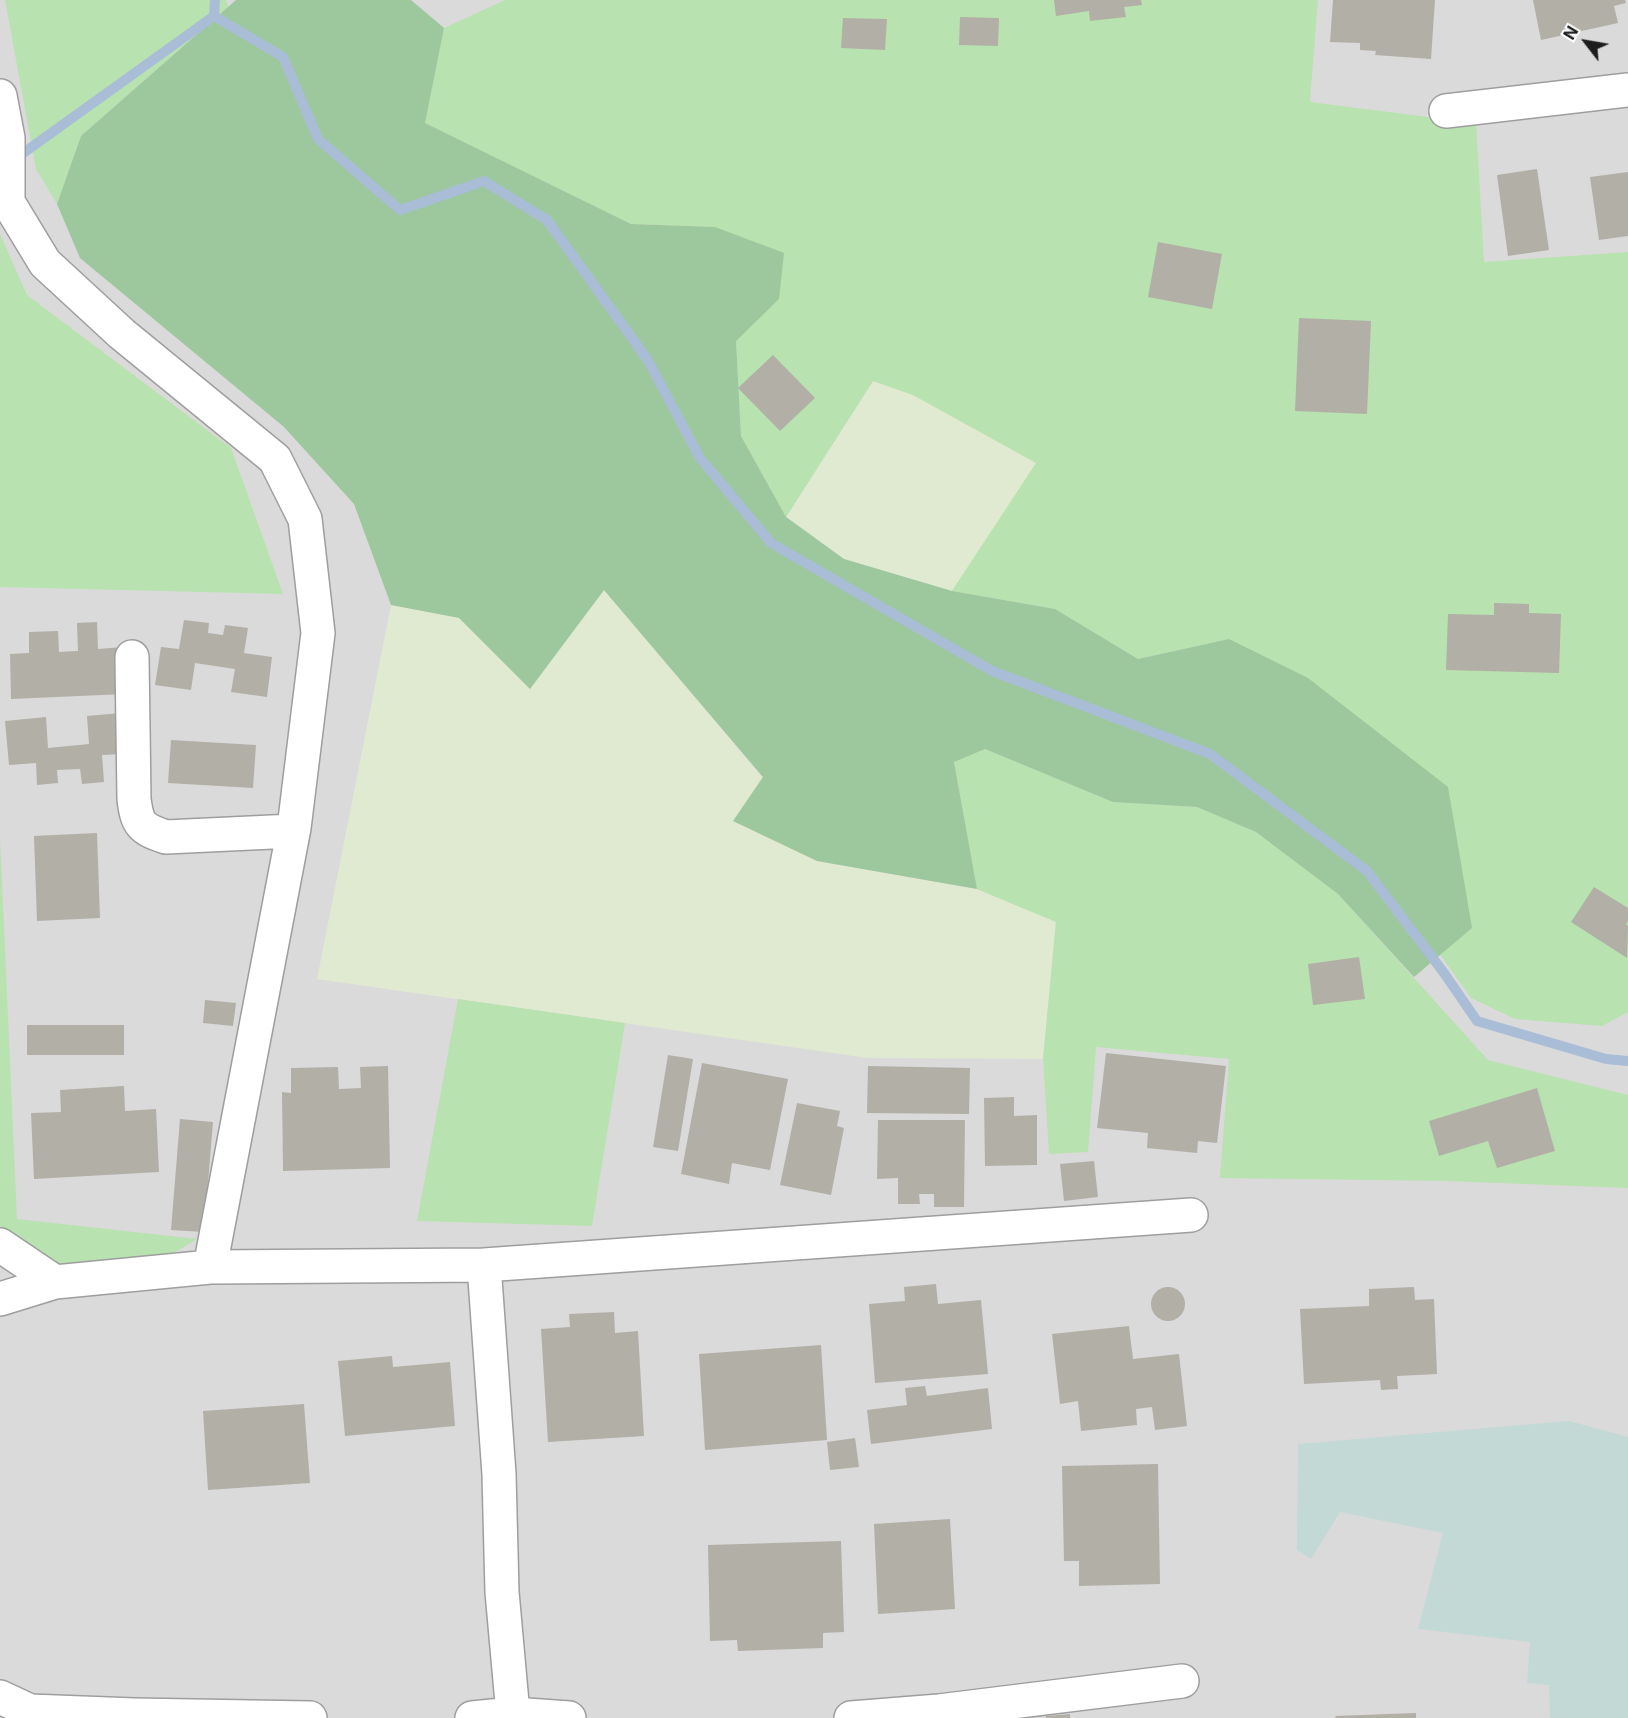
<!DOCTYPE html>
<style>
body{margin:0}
#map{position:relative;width:1628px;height:1718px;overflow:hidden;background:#edede4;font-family:Inter,sans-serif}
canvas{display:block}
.north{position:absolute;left:1556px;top:12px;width:60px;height:60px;-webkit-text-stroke:4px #fff;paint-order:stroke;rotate:301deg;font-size:16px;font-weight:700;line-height:24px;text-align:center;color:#1d1d1d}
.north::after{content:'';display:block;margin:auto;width:21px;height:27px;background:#1d1d1d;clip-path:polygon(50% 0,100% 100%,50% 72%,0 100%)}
</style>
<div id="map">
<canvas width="1628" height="1718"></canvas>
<div class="north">N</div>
</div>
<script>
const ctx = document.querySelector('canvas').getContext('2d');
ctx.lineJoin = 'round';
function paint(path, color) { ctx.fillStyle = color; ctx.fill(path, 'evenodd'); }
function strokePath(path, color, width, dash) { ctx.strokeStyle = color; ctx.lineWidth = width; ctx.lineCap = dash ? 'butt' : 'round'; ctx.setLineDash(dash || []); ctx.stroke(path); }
const residential = new Path2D(`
 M 0,0 L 1628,0 L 1628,1718 L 0,1718 Z`);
const farmland = new Path2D(`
 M 873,381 L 913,395 L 1037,463 L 952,591 L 844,559 L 786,517 Z
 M 604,590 L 763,778 L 733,821 L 817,861 L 977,889 L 1056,922 L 1043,1059 L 868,1058 L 317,979 L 391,605 L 459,617 L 530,689 Z`);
const grass = new Path2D(`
 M 5,0 L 226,0 L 228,7 L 81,136 L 57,204 L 36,169 Z
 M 505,0 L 1318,0 L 1310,102 L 1476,123 L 1484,262 L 1628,252 L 1628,1012 L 1602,1026 L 1515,1019 L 1471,998 L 1440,954 L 1472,928 L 1229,639 L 1138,659 L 1055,609 L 952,591 L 1036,463 L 913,395 L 873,381 L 786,517 L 741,436 L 736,340 L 779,299 L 715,227 L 631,224 L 425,123 L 444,28 Z
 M 0,234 L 27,295 L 231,448 L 283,594 L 0,587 Z
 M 985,749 L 1113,802 L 1197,807 L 1256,832 L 1338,894 L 1488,1060 L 1628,1095 L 1628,1188 L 1446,1181 L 1220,1178 L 1229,1059 L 1096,1047 L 1088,1152 L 1049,1154 L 1043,1059 L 1056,922 L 977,889 L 954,762 Z
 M 0,837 L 17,1219 L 197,1239 L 167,1257 L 54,1270 L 0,1236 Z
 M 458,999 L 625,1023 L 592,1226 L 417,1221 Z`);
const forest = new Path2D(`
 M 236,0 L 411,0 L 444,28 L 425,123 L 631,224 L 715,227 L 784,253 L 779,299 L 736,341 L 741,436 L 786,517 L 844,559 L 952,591 L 1055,609 L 1138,659 L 1229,639 L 1308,678 L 1448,787 L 1472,928 L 1414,977 L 1338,894 L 1256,832 L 1197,807 L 1113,802 L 985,749 L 954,762 L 977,889 L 817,861 L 733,821 L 763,777 L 604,590 L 530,689 L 459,618 L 391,605 L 354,504 L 284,427 L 80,258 L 57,204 L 81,136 Z`);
const wetland = new Path2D(`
 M 1569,1421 L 1628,1437 L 1628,1718 L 1550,1718 L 1549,1685 L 1527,1683 L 1530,1642 L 1418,1629 L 1443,1533 L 1340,1512 L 1311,1559 L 1297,1550 L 1298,1444 Z`);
const stream = new Path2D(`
 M 215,0 L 214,16 L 283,57 L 318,139 L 400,210 L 484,181 L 547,220 L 647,359 L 700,458 L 771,543 L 992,671 L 1210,754 L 1367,871 L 1444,973 L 1477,1021 L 1606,1059 L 1628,1061
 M 15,159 L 214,16`);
const building = new Path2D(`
 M 1054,0 L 1141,0 L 1142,5 L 1124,7 L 1126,17 L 1090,21 L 1089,11 L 1056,16 Z
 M 1333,0 L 1435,0 L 1431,59 L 1375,55 L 1376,51 L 1360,50 L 1360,43 L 1330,42 Z
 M 1533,0 L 1625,0 L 1626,3 L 1614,6 L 1618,23 L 1541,40 Z
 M 960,17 L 999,18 L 998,46 L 959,45 Z
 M 843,18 L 887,19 L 885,50 L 841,48 Z
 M 1537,169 L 1549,250 L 1508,256 L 1497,175 Z
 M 1628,172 L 1628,236 L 1599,240 L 1590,177 Z
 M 1158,242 L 1222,254 L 1212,309 L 1148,297 Z
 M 1299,318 L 1371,321 L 1367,414 L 1295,411 Z
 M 773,355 L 815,398 L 780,431 L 738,388 Z
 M 1494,603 L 1529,604 L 1529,613 L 1561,614 L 1559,673 L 1446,670 L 1448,614 L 1494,615 Z
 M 184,620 L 209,623 L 208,633 L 223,635 L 225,625 L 248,628 L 244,653 L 272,657 L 267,697 L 231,692 L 235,669 L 195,663 L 191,690 L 155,685 L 161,647 L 179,649 Z
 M 97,622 L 98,649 L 123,647 L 125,694 L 11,699 L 10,654 L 29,653 L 29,632 L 58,631 L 59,652 L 78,651 L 77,623 Z
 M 121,713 L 124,754 L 102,755 L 104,782 L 82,784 L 80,769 L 57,770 L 58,783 L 37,785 L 36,763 L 9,765 L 5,721 L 46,717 L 48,748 L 89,744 L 87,716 Z
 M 171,740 L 256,745 L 253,788 L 168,783 Z
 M 97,833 L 100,918 L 37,921 L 34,836 Z
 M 1594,887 L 1628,908 L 1628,921 L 1626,924 L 1628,926 L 1627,958 L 1571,922 Z
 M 1359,957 L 1365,999 L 1313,1005 L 1308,964 Z
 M 205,1000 L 236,1003 L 233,1026 L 203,1023 Z
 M 27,1025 L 124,1025 L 124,1055 L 27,1055 Z
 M 1106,1053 L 1226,1066 L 1217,1143 L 1198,1141 L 1197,1153 L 1147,1148 L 1148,1133 L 1097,1128 Z
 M 668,1055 L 693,1059 L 678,1151 L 653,1147 Z
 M 702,1063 L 788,1079 L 770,1170 L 732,1163 L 729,1184 L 681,1174 Z
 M 388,1066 L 390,1168 L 283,1171 L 282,1092 L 291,1093 L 291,1068 L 338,1067 L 339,1089 L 361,1088 L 360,1067 Z
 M 868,1066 L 970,1068 L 969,1114 L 867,1113 Z
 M 124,1086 L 125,1111 L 156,1109 L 159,1172 L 34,1179 L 31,1113 L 61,1112 L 60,1090 Z
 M 1537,1088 L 1555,1151 L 1497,1168 L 1488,1141 L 1439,1156 L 1429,1121 Z
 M 1014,1097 L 1014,1116 L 1037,1115 L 1037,1165 L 985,1166 L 984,1098 Z
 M 797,1103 L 840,1111 L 837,1126 L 844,1128 L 831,1195 L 780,1185 Z
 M 180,1119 L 213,1122 L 204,1232 L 171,1230 Z
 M 878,1120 L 965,1120 L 964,1207 L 934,1207 L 934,1194 L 919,1194 L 920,1204 L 898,1204 L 898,1178 L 877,1179 Z
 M 1094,1161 L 1098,1197 L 1064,1201 L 1060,1164 Z
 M 936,1284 L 938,1304 L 981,1300 L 988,1374 L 875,1383 L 869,1304 L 905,1301 L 904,1287 Z
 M1151 1304a17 17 0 1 1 34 0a17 17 0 1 1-34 0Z
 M 1414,1287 L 1415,1300 L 1434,1299 L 1437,1374 L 1397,1376 L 1398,1389 L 1381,1390 L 1380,1380 L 1304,1384 L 1300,1309 L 1369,1306 L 1369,1289 Z
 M 614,1312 L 615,1333 L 638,1331 L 644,1436 L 548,1442 L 541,1329 L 570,1327 L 569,1314 Z
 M 1129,1326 L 1133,1359 L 1179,1354 L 1187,1426 L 1155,1430 L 1152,1407 L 1136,1409 L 1137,1425 L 1081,1431 L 1078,1401 L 1060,1404 L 1052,1334 Z
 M 821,1345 L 827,1440 L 705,1450 L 699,1354 Z
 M 392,1356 L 393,1367 L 450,1362 L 455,1426 L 345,1436 L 338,1361 Z
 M 925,1386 L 927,1396 L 988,1388 L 992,1429 L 871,1444 L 867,1410 L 907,1405 L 905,1388 Z
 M 304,1404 L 310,1483 L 208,1490 L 203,1411 Z
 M 855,1438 L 859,1467 L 830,1470 L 827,1442 Z
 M 1158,1464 L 1160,1584 L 1079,1586 L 1079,1561 L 1064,1561 L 1062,1466 Z
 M 950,1519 L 955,1609 L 878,1614 L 874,1524 Z
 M 841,1541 L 844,1632 L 823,1633 L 823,1648 L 738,1651 L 737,1640 L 710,1641 L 708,1545 Z
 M 1416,1713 L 1416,1718 L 1336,1718 L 1335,1716 Z
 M 1070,1714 L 1070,1718 L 1046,1718 L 1046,1716 Z`);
const minor = new Path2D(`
 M 0,96 L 8,138 L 8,202 L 45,263 L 122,334 L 275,459 L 305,519 L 318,633 L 294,828 L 210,1267
 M 1446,111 L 1628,90
 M 132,657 L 134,799 C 137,824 141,829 166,837 L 293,831
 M 0,1245 L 55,1282
 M 484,1265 L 499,1474 L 502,1592 L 513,1714 L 569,1718
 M 0,1299 L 55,1282 L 210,1267 L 484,1265 L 1191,1215
 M 0,1697 L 30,1711 L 134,1715 L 310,1718
 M 472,1718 L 513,1714
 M 851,1718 L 939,1711 L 1182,1681`);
paint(residential, '#dbdada');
paint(farmland, '#e0ead1');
paint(grass, '#b8e2af');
paint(forest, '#9dc79d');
paint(wetland, '#c2d9d5');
strokePath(stream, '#a9bed6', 10);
paint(building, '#b2afa7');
strokePath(minor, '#9e9e9e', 36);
strokePath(minor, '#fff', 33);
</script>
